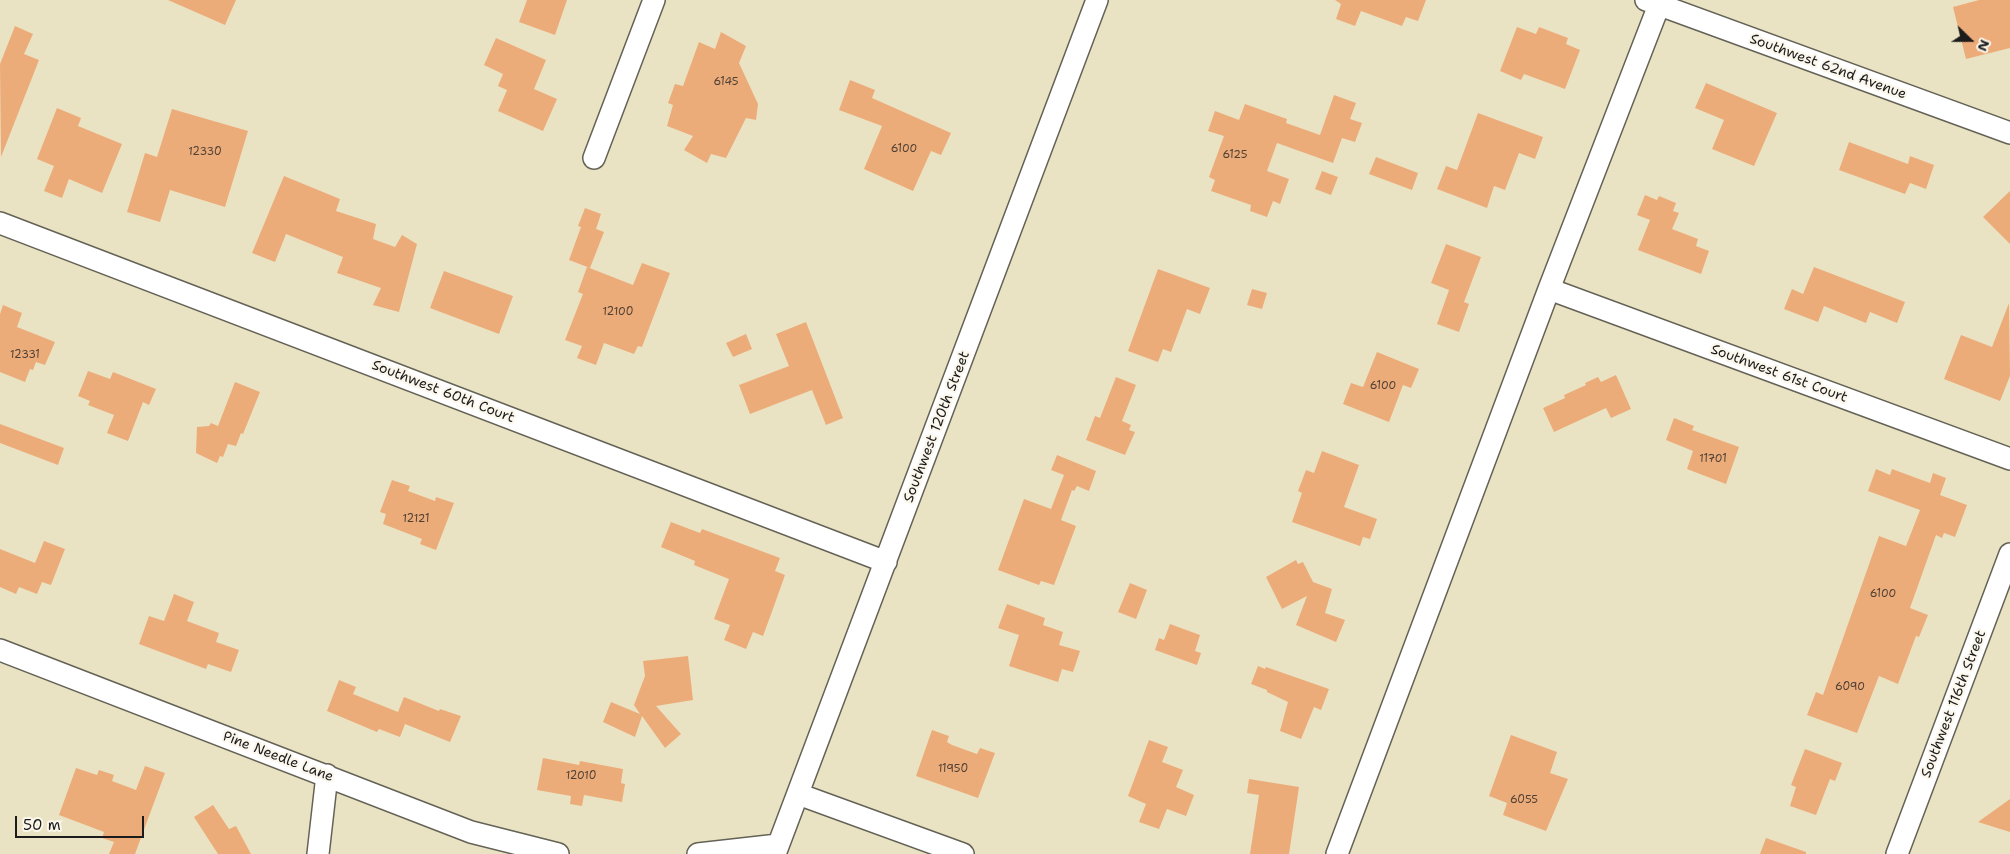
<!DOCTYPE html>
<style>
body{margin:0}
#map{position:relative;width:2010px;height:854px;overflow:hidden;background:#eae3c3;font-family:"Shantell Sans",sans-serif}
canvas{display:block}
.north{position:absolute;left:1945px;top:15px;width:50px;height:50px;-webkit-text-stroke:4px #fbf7ec;paint-order:stroke;rotate:112deg;font-size:14px;font-weight:700;line-height:20px;text-align:center;color:#1c1c1c}
.north::after{content:'';display:block;margin:auto;width:18px;height:22px;background:#1c1c1c;clip-path:polygon(50% 0,100% 100%,50% 72%,0 100%)}
.scale{position:absolute;left:15px;top:816px;width:129px;height:22px;box-sizing:border-box;border:2px solid #1c1c1c;border-top:0;padding-left:6px;font-size:15px;line-height:18px;white-space:nowrap;color:#1c1c1c;-webkit-text-stroke:4px #fbf7ec;paint-order:stroke}
</style>
<div id="map">
<canvas width="2010" height="854"></canvas>
<div class="north">N</div>
<div class="scale">50 m</div>
</div>
<script>
const ctx = document.querySelector('canvas').getContext('2d');
ctx.lineJoin = 'round';
function paint(path, color) { ctx.fillStyle = color; ctx.fill(path, 'evenodd'); }
function strokePath(path, color, width, dash) { ctx.strokeStyle = color; ctx.lineWidth = width; ctx.lineCap = dash ? 'butt' : 'round'; ctx.setLineDash(dash || []); ctx.stroke(path); }
function write(font, color, halo, rows, align = 'center') {
  ctx.font = font + ' "Shantell Sans",sans-serif'; ctx.lineWidth = 4.5; ctx.setLineDash([]); ctx.textBaseline = 'middle'; ctx.strokeStyle = halo; ctx.fillStyle = color; for (const [text, x, y, turn = 0] of rows) {
    ctx.save(); ctx.translate(x, y); ctx.rotate((+turn || 0) * Math.PI / 180); ctx.textAlign = isNaN(turn) ? turn : align; if (halo) ctx.strokeText(text, 0, 0); ctx.fillText(text, 0, 0); ctx.restore();
  }
}
const building = new Path2D(`
 M 168,0 L 236,0 L 225,25 Z
 M 527,0 L 567,0 L 555,35 L 519,22 Z
 M 1335,0 L 1426,0 L 1418,21 L 1406,17 L 1402,26 L 1361,11 L 1355,26 L 1336,19 L 1341,4 Z
 M 1979,0 L 2010,0 L 2010,48 L 1966,59 L 1953,7 Z
 M 15,26 L 33,34 L 24,54 L 39,60 L 1,157 L 0,64 Z
 M 1517,27 L 1536,34 L 1539,27 L 1568,38 L 1566,44 L 1580,50 L 1565,89 L 1524,74 L 1521,80 L 1500,71 Z
 M 721,32 L 746,46 L 739,63 L 758,104 L 756,120 L 746,118 L 726,158 L 711,154 L 707,163 L 684,150 L 693,136 L 667,126 L 673,105 L 668,103 L 675,84 L 683,86 L 699,42 L 715,49 Z
 M 496,38 L 546,60 L 534,89 L 557,99 L 543,131 L 498,111 L 507,90 L 498,86 L 503,74 L 484,65 Z
 M 850,80 L 875,90 L 872,98 L 951,133 L 941,155 L 931,151 L 913,191 L 864,169 L 882,126 L 839,110 Z
 M 1706,83 L 1777,113 L 1754,166 L 1712,149 L 1724,120 L 1695,108 Z
 M 1334,95 L 1356,103 L 1350,119 L 1362,123 L 1355,142 L 1342,138 L 1333,163 L 1277,143 L 1267,171 L 1289,179 L 1280,204 L 1273,201 L 1267,217 L 1250,211 L 1251,205 L 1211,191 L 1215,180 L 1209,177 L 1224,136 L 1208,131 L 1215,111 L 1239,120 L 1245,104 L 1287,119 L 1286,123 L 1320,135 Z
 M 57,108 L 81,118 L 78,126 L 122,144 L 102,193 L 69,179 L 62,198 L 44,191 L 54,166 L 37,159 Z
 M 172,109 L 248,131 L 225,207 L 170,190 L 160,222 L 127,212 L 145,153 L 157,157 Z
 M 1478,113 L 1543,137 L 1535,159 L 1519,153 L 1505,190 L 1494,186 L 1487,208 L 1437,189 L 1446,166 L 1457,170 Z
 M 1849,142 L 1908,164 L 1910,156 L 1934,165 L 1926,189 L 1910,183 L 1905,194 L 1839,170 Z
 M 1376,157 L 1418,173 L 1412,190 L 1369,174 Z
 M 1322,171 L 1338,177 L 1331,195 L 1315,189 Z
 M 284,176 L 340,199 L 336,211 L 376,224 L 373,239 L 395,247 L 402,235 L 417,244 L 399,312 L 373,305 L 381,288 L 337,273 L 343,257 L 286,234 L 275,262 L 252,253 Z
 M 2010,191 L 2010,244 L 1983,217 Z
 M 1645,195 L 1657,200 L 1659,196 L 1676,203 L 1673,211 L 1679,213 L 1672,229 L 1698,239 L 1696,246 L 1709,251 L 1701,274 L 1638,250 L 1650,220 L 1637,215 Z
 M 585,208 L 601,214 L 596,229 L 604,232 L 590,268 L 569,260 L 581,227 L 578,226 Z
 M 1446,244 L 1481,257 L 1464,302 L 1469,304 L 1459,332 L 1437,324 L 1449,290 L 1431,283 Z
 M 642,263 L 670,273 L 642,347 L 638,346 L 634,354 L 604,343 L 596,365 L 577,358 L 582,346 L 565,340 L 583,294 L 578,292 L 587,267 L 633,285 Z
 M 1814,267 L 1905,302 L 1897,323 L 1870,312 L 1866,323 L 1824,306 L 1818,322 L 1784,309 L 1792,289 L 1803,294 Z
 M 1158,269 L 1210,288 L 1200,314 L 1187,309 L 1171,352 L 1163,349 L 1158,362 L 1128,351 Z
 M 444,271 L 513,296 L 499,334 L 430,308 Z
 M 1252,289 L 1267,293 L 1262,309 L 1247,305 Z
 M 2009,303 L 2010,376 L 2000,401 L 1944,379 L 1961,335 L 1992,347 Z
 M 3,305 L 22,313 L 17,327 L 55,342 L 45,365 L 36,362 L 33,370 L 30,369 L 25,382 L 0,372 L 0,314 Z
 M 806,322 L 843,418 L 826,425 L 812,390 L 750,414 L 739,385 L 789,366 L 776,334 Z
 M 746,334 L 752,349 L 733,357 L 726,343 Z
 M 1377,352 L 1419,369 L 1411,388 L 1403,385 L 1389,422 L 1343,404 L 1351,383 L 1363,387 Z
 M 88,371 L 110,379 L 113,372 L 156,389 L 149,405 L 143,402 L 128,441 L 107,433 L 114,415 L 88,405 L 90,401 L 78,396 Z
 M 1616,375 L 1631,409 L 1611,418 L 1606,408 L 1554,432 L 1543,408 L 1565,398 L 1564,395 L 1586,385 L 1585,383 L 1598,377 L 1601,382 Z
 M 1116,377 L 1136,385 L 1122,421 L 1131,425 L 1129,430 L 1135,432 L 1125,455 L 1086,440 L 1095,416 L 1100,418 Z
 M 235,382 L 260,392 L 243,434 L 241,433 L 236,446 L 228,444 L 223,457 L 220,456 L 217,463 L 196,453 L 197,427 L 209,426 L 211,423 L 218,426 Z
 M 1674,418 L 1694,426 L 1692,430 L 1739,447 L 1726,484 L 1687,469 L 1693,451 L 1666,440 Z
 M 0,424 L 64,448 L 58,465 L 0,443 Z
 M 1322,451 L 1359,465 L 1344,507 L 1377,519 L 1370,539 L 1363,537 L 1360,546 L 1292,522 L 1302,493 L 1298,491 L 1306,470 L 1314,473 Z
 M 1057,455 L 1096,471 L 1089,491 L 1077,486 L 1074,491 L 1072,490 L 1061,520 L 1076,526 L 1054,585 L 1041,581 L 1039,585 L 998,570 L 1024,499 L 1051,509 L 1064,475 L 1051,470 Z
 M 1876,469 L 1890,475 L 1892,469 L 1930,483 L 1933,473 L 1946,478 L 1940,495 L 1967,505 L 1955,537 L 1944,533 L 1942,538 L 1936,535 L 1910,608 L 1928,615 L 1919,637 L 1916,636 L 1898,684 L 1879,676 L 1857,733 L 1807,715 L 1816,692 L 1823,695 L 1879,536 L 1906,546 L 1920,510 L 1868,491 Z
 M 392,480 L 410,486 L 408,491 L 435,501 L 436,497 L 454,503 L 436,550 L 420,544 L 422,539 L 383,524 L 386,514 L 380,512 Z
 M 671,522 L 700,533 L 702,529 L 780,558 L 775,571 L 785,575 L 774,606 L 763,636 L 753,632 L 746,649 L 724,640 L 730,625 L 714,619 L 729,579 L 694,565 L 695,561 L 661,547 Z
 M 44,541 L 65,549 L 51,585 L 42,582 L 37,594 L 19,587 L 16,594 L 0,587 L 0,549 L 35,563 Z
 M 1296,560 L 1298,564 L 1303,562 L 1313,582 L 1332,589 L 1325,613 L 1345,620 L 1336,642 L 1296,625 L 1307,596 L 1282,609 L 1266,577 Z
 M 1130,583 L 1147,590 L 1136,619 L 1118,612 Z
 M 174,594 L 194,602 L 187,621 L 219,633 L 216,642 L 239,650 L 231,672 L 208,664 L 206,669 L 139,644 L 149,616 L 164,621 Z
 M 1007,604 L 1045,618 L 1043,625 L 1063,632 L 1059,645 L 1080,651 L 1073,672 L 1062,669 L 1058,682 L 1009,666 L 1019,635 L 998,628 Z
 M 1170,624 L 1200,635 L 1195,651 L 1201,653 L 1197,665 L 1155,650 L 1159,638 L 1164,640 Z
 M 688,656 L 693,700 L 656,706 L 681,734 L 665,748 L 642,716 L 635,737 L 603,722 L 611,702 L 640,714 L 634,705 L 645,676 L 643,661 Z
 M 1258,666 L 1265,669 L 1266,667 L 1329,689 L 1321,710 L 1314,707 L 1301,739 L 1280,731 L 1288,702 L 1267,692 L 1267,690 L 1251,684 Z
 M 339,680 L 356,687 L 353,694 L 398,712 L 404,697 L 439,711 L 440,709 L 461,716 L 450,742 L 405,724 L 400,737 L 379,729 L 377,732 L 327,711 Z
 M 932,730 L 949,736 L 947,742 L 952,745 L 977,754 L 980,748 L 995,753 L 978,798 L 916,776 Z
 M 1511,735 L 1557,752 L 1550,773 L 1568,779 L 1546,831 L 1503,815 L 1507,803 L 1489,796 Z
 M 1149,740 L 1168,747 L 1162,762 L 1183,770 L 1176,787 L 1194,795 L 1186,816 L 1167,809 L 1159,829 L 1139,822 L 1146,804 L 1128,796 Z
 M 1805,749 L 1842,763 L 1835,781 L 1830,779 L 1816,815 L 1790,806 L 1796,787 L 1791,785 Z
 M 543,758 L 579,765 L 580,761 L 623,769 L 621,783 L 625,784 L 622,802 L 584,795 L 582,806 L 570,804 L 571,796 L 537,790 Z
 M 145,766 L 165,773 L 135,854 L 109,854 L 114,842 L 102,838 L 104,832 L 59,815 L 76,768 L 97,775 L 99,770 L 114,775 L 112,781 L 136,790 Z
 M 1249,779 L 1299,787 L 1289,854 L 1250,854 L 1259,795 L 1247,793 Z
 M 2010,799 L 2010,832 L 1978,822 Z
 M 213,805 L 229,829 L 236,826 L 251,854 L 218,854 L 194,817 Z
 M 1766,838 L 1806,852 L 1806,854 L 1760,854 Z`);
const minor = new Path2D(`
 M 1646,0 L 2010,133
 M 594,158 L 654,0
 M 0,223 L 886,562
 M 1549,289 L 2010,459
 M 0,650 L 471,832 L 558,854
 M 798,794 L 963,854
 M 318,854 L 327,775
 M 698,854 L 778,845
 M 775,854 L 1097,0
 M 1337,854 L 1549,289 L 1659,5 L 1663,0
 M 1897,854 L 2010,554`);
const numberNames = [
 ["6145",726,82],
 ["6100",904,149],
 ["12330",205,152],
 ["6125",1235,155],
 ["12100",618,312],
 ["12331",25,355],
 ["6100",1383,386],
 ["11701",1713,459],
 ["12121",416,519],
 ["6100",1883,594],
 ["6090",1850,687],
 ["11950",953,769],
 ["12010",581,776],
 ["6055",1524,800]
];
const streetNames = [
 ["Southwest 62nd Avenue",1828,67,20],
 ["Southwest 61st Court",1779,374,20],
 ["Southwest 60th Court",443,392,21],
 ["Southwest 120th Street",937,427,-69],
 ["Southwest 116th Street",1954,704,-69],
 ["Pine Needle Lane",278,757,21]
];
paint(building, '#ecac7a');
strokePath(minor, '#646256', 24);
strokePath(minor, '#fff', 21);
write('11px', '#504034', null, numberNames);
write('14px', '#1c1c1c', '#fbf7ec', streetNames);
</script>
